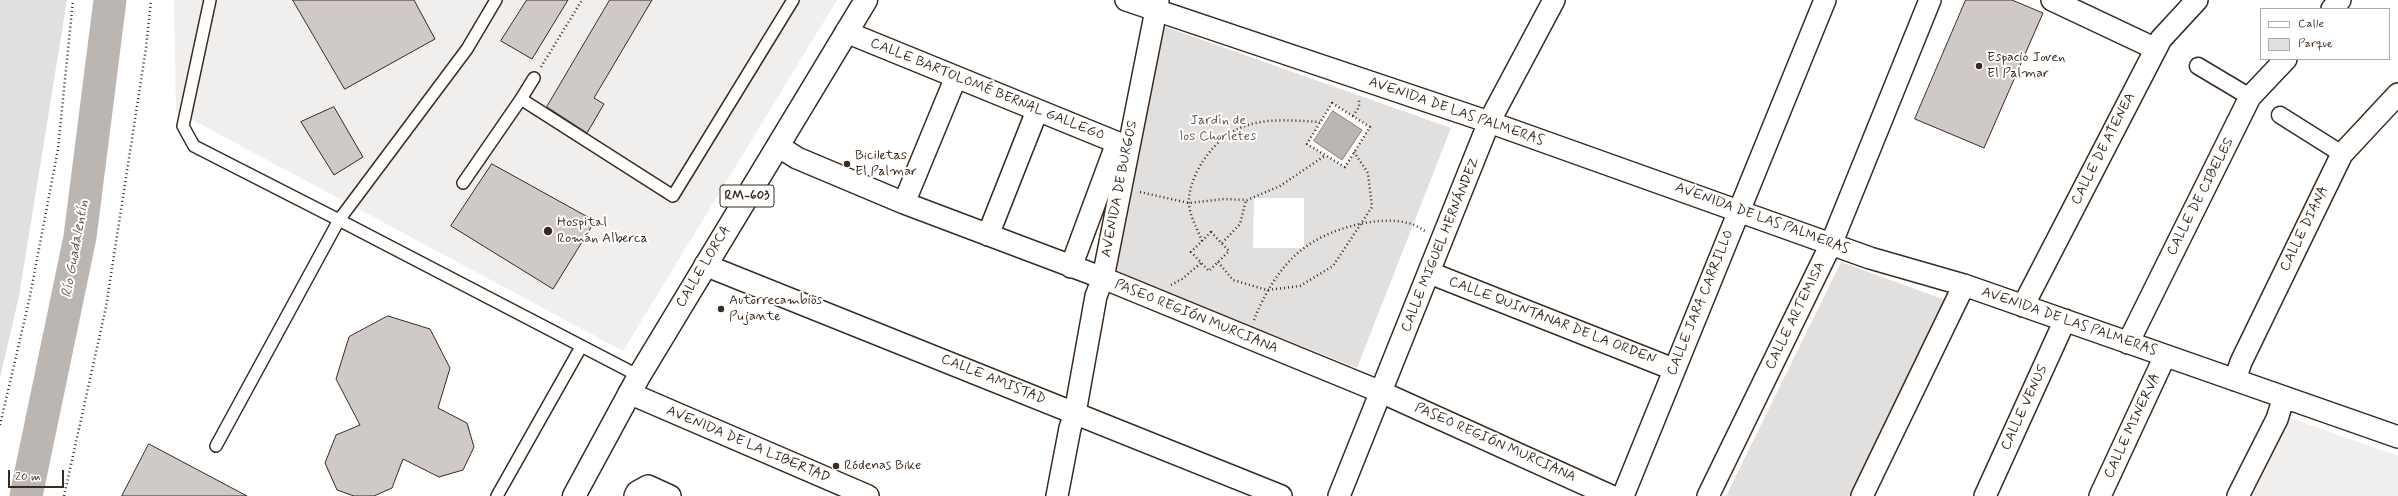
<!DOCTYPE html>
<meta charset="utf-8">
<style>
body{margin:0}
#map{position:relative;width:2398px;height:496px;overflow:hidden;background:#fff;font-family:Mynerve,sans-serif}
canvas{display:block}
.legend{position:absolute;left:2260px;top:8px;width:130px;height:52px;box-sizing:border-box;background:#fff;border:1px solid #b1aaa5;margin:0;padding:5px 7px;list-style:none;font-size:12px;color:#3b2a1e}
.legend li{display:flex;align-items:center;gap:8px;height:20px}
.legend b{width:20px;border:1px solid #b1aaa5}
.scale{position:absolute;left:8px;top:470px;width:56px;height:18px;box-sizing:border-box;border:2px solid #3b2a1e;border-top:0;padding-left:5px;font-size:12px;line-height:14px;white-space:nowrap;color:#3b2a1e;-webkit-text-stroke:3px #fff;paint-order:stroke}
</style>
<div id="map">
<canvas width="2398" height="496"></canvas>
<ul class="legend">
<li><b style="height:5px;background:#fff"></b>Calle</li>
<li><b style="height:11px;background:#e2e0de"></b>Parque</li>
</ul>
<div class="scale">20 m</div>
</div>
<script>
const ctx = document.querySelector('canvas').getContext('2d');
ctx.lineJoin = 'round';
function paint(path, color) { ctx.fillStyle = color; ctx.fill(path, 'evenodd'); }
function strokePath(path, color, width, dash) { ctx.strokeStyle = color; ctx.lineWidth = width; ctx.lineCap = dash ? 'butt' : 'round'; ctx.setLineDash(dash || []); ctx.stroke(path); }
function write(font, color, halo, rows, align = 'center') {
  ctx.font = font + ' Mynerve,sans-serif'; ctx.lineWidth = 4; ctx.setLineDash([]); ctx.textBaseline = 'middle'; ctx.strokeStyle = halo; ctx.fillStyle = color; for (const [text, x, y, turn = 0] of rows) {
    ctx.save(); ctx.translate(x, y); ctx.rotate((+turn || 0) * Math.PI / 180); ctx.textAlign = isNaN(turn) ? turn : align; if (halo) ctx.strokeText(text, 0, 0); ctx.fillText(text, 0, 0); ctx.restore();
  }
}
const built = new Path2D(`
 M 174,0 L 837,0 L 623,351 L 176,111 Z
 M 2287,417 L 2398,456 L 2398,496 L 2250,496 Z`);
const green = new Path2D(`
 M 0,0 L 67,0 L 19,296 L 0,378 Z
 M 1160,25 L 1451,128 L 1357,368 L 1110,270 ZM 1332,103 L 1370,127 L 1345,167 L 1307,144 ZM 1254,198 L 1304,198 L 1304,248 L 1253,248 Z
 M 1841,262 L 1948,301 L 1854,496 L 1726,496 Z`);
const water = new Path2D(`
 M 1333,111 L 1362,130 L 1342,160 L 1314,141 Z`);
const river = new Path2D(`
 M 26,496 L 80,237 L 110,0`);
const building = new Path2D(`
 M 293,0 L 414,0 L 435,39 L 345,89 Z
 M 527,0 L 568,0 L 532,59 L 501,41 Z
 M 610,0 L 652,0 L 594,98 L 604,104 L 587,133 L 547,107 Z
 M 1966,0 L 2012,0 L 2043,13 L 1984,148 L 1915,119 Z
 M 334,107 L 363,157 L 334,175 L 301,122 Z
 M 492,164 L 595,221 L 553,289 L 451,226 Z
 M 388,316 L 430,329 L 450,368 L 438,408 L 467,423 L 474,447 L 463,470 L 439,477 L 403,459 L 392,488 L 374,496 L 354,496 L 337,490 L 325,463 L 336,435 L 360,425 L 336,379 L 349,337 Z
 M 149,444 L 247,496 L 122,496 Z`);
const path = new Path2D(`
 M 541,67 L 582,0
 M 1332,103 L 1370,127 L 1345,167 L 1307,144 Z
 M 1353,116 L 1359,107 L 1359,99
 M 1140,192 L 1189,203 L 1224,199 L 1247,200 L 1280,186 L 1326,155
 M 1211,232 L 1229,251 L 1209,271 L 1191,252 Z
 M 1202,241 C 1198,230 1189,215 1189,203 C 1188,189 1196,172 1203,161 C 1234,115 1271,119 1320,122
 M 1222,243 L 1240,224 L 1246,200
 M 1218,262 L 1233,280 L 1267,290 L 1300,286 L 1333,266 L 1372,207 L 1368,173 L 1354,152
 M 1171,285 L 1182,279 L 1201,263
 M 1254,320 C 1264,294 1281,265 1304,248 C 1329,229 1377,215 1408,223 C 1414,224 1420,228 1425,231
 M 0,425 L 29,301 L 58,149 L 73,0
 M 64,496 L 106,307 L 146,48 L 151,0`);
const service = new Path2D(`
 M 210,0 L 183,126 L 194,146 L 339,220 L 467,49 L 496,0
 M 534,78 L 521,99 L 673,196 L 793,0
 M 463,183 L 521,99
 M 216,446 L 339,220 L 639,376
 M 497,496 L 581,347`);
const pedestrian = new Path2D(`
 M 2198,66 L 2250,97
 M 2280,115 L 2342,154`);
const minor = new Path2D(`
 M 1126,0 L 1489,122 L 1870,258 L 1964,285 L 2398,437
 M 2052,0 L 2156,49
 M 2332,9 L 2340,0
 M 846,32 L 1128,147
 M 778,146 L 797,158 L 904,203 L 1103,278 L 1381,392 L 1611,496
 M 904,203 L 956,77
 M 988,235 L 1037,111
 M 705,265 L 1281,496
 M 1071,267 L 1117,143
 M 1430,273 L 1673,369
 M 2023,306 L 2161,39 L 2197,0
 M 2128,343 L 2250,97 L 2286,59
 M 2235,380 L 2241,362 L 2342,154 L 2398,94
 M 629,393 L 868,496
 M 635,496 L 637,492 L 648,486 L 670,496
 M 1057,496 L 1070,428 L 1075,413 L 1096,296 L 1103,278 L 1158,0
 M 1339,496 L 1489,122 L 1554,0
 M 1623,496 L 1825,0
 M 1708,496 L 1832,242 L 1930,0
 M 1862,496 L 1964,285
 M 1985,496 L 2065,320
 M 2100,496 L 2165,356
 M 2238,496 L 2277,419 L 2284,397`);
const primary = new Path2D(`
 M 574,496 L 639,376 L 866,0`);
const markers = [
 [1979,66,4,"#3b2a1e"],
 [847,164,4,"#3b2a1e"],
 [548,231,5,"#3b2a1e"],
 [721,309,4,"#3b2a1e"],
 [836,466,4,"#3b2a1e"]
];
const shields = [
 [747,196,54]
];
const shieldNames = [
 ["RM-603",747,196]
];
const poiNames = [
 ["Espacio Joven",1987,58],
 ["El Palmar",1987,74],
 ["Biciletas",855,156],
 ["El Palmar",855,172],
 ["Hospital",557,223],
 ["Román Alberca",557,239],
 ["Autorrecambios",729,301],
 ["Pujante",729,317],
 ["Ródenas Bike",844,466]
];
const streetNames = [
 ["CALLE BARTOLOMÉ BERNAL GALLEGO",987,90,22],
 ["AVENIDA DE LAS PALMERAS",1456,112,19],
 ["CALLE DE ATENEA",2104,149,-63],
 ["AVENIDA DE BURGOS",1120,189,-79],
 ["CALLE DE CIBELES",2201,197,-63],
 ["AVENIDA DE LAS PALMERAS",1762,219,20],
 ["CALLE DIANA",2305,229,-64],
 ["CALLE MIGUEL HERNÁNDEZ",1441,245,-68],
 ["CALLE LORCA",704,267,-59],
 ["CALLE JARA CARRILLO",1701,303,-68],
 ["CALLE ARTEMISA",1796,316,-64],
 ["PASEO REGIÓN MURCIANA",1196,317,22],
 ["CALLE QUINTANAR DE LA ORDEN",1552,321,21],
 ["AVENIDA DE LAS PALMERAS",2069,322,19],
 ["CALLE AMISTAD",993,380,22],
 ["CALLE VENUS",2025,408,-65],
 ["CALLE MINERVA",2133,426,-65],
 ["PASEO REGIÓN MURCIANA",1495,443,24],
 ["AVENIDA DE LA LIBERTAD",748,445,23]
];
const parkNames = [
 ["Jardín de",1218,121],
 ["los Chorletes",1218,137]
];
const waterNames = [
 ["Río Guadalentín",76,249,-80]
];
paint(built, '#f1efee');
paint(green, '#e2e0de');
paint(water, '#bcb6b3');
strokePath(water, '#887e77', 1);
strokePath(river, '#bcb6b3', 33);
paint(building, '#cfcac7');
strokePath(building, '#3b2a1e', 1);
strokePath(service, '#3b2a1e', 14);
strokePath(pedestrian, '#3b2a1e', 19);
strokePath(minor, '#3b2a1e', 24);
strokePath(primary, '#3b2a1e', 25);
strokePath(path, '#3b2a1e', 2.5, [1, 3]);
strokePath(service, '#fff', 11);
strokePath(pedestrian, '#fff', 16);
strokePath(minor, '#fff', 21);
strokePath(primary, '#fff', 22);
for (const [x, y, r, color] of markers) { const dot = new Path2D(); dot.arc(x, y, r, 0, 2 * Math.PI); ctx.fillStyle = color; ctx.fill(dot); strokePath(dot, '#fff', 1.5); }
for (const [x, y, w] of shields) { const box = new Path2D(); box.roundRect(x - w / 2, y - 11, w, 22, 3); ctx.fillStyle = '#fff'; ctx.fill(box); strokePath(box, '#3b2a1e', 1); }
write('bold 13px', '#3b2a1e', null, shieldNames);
write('14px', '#3b2a1e', '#fff', poiNames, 'left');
write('14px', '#3b2a1e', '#fff', streetNames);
write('14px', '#65584e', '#fff', parkNames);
write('italic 15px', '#685b52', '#fff', waterNames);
</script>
